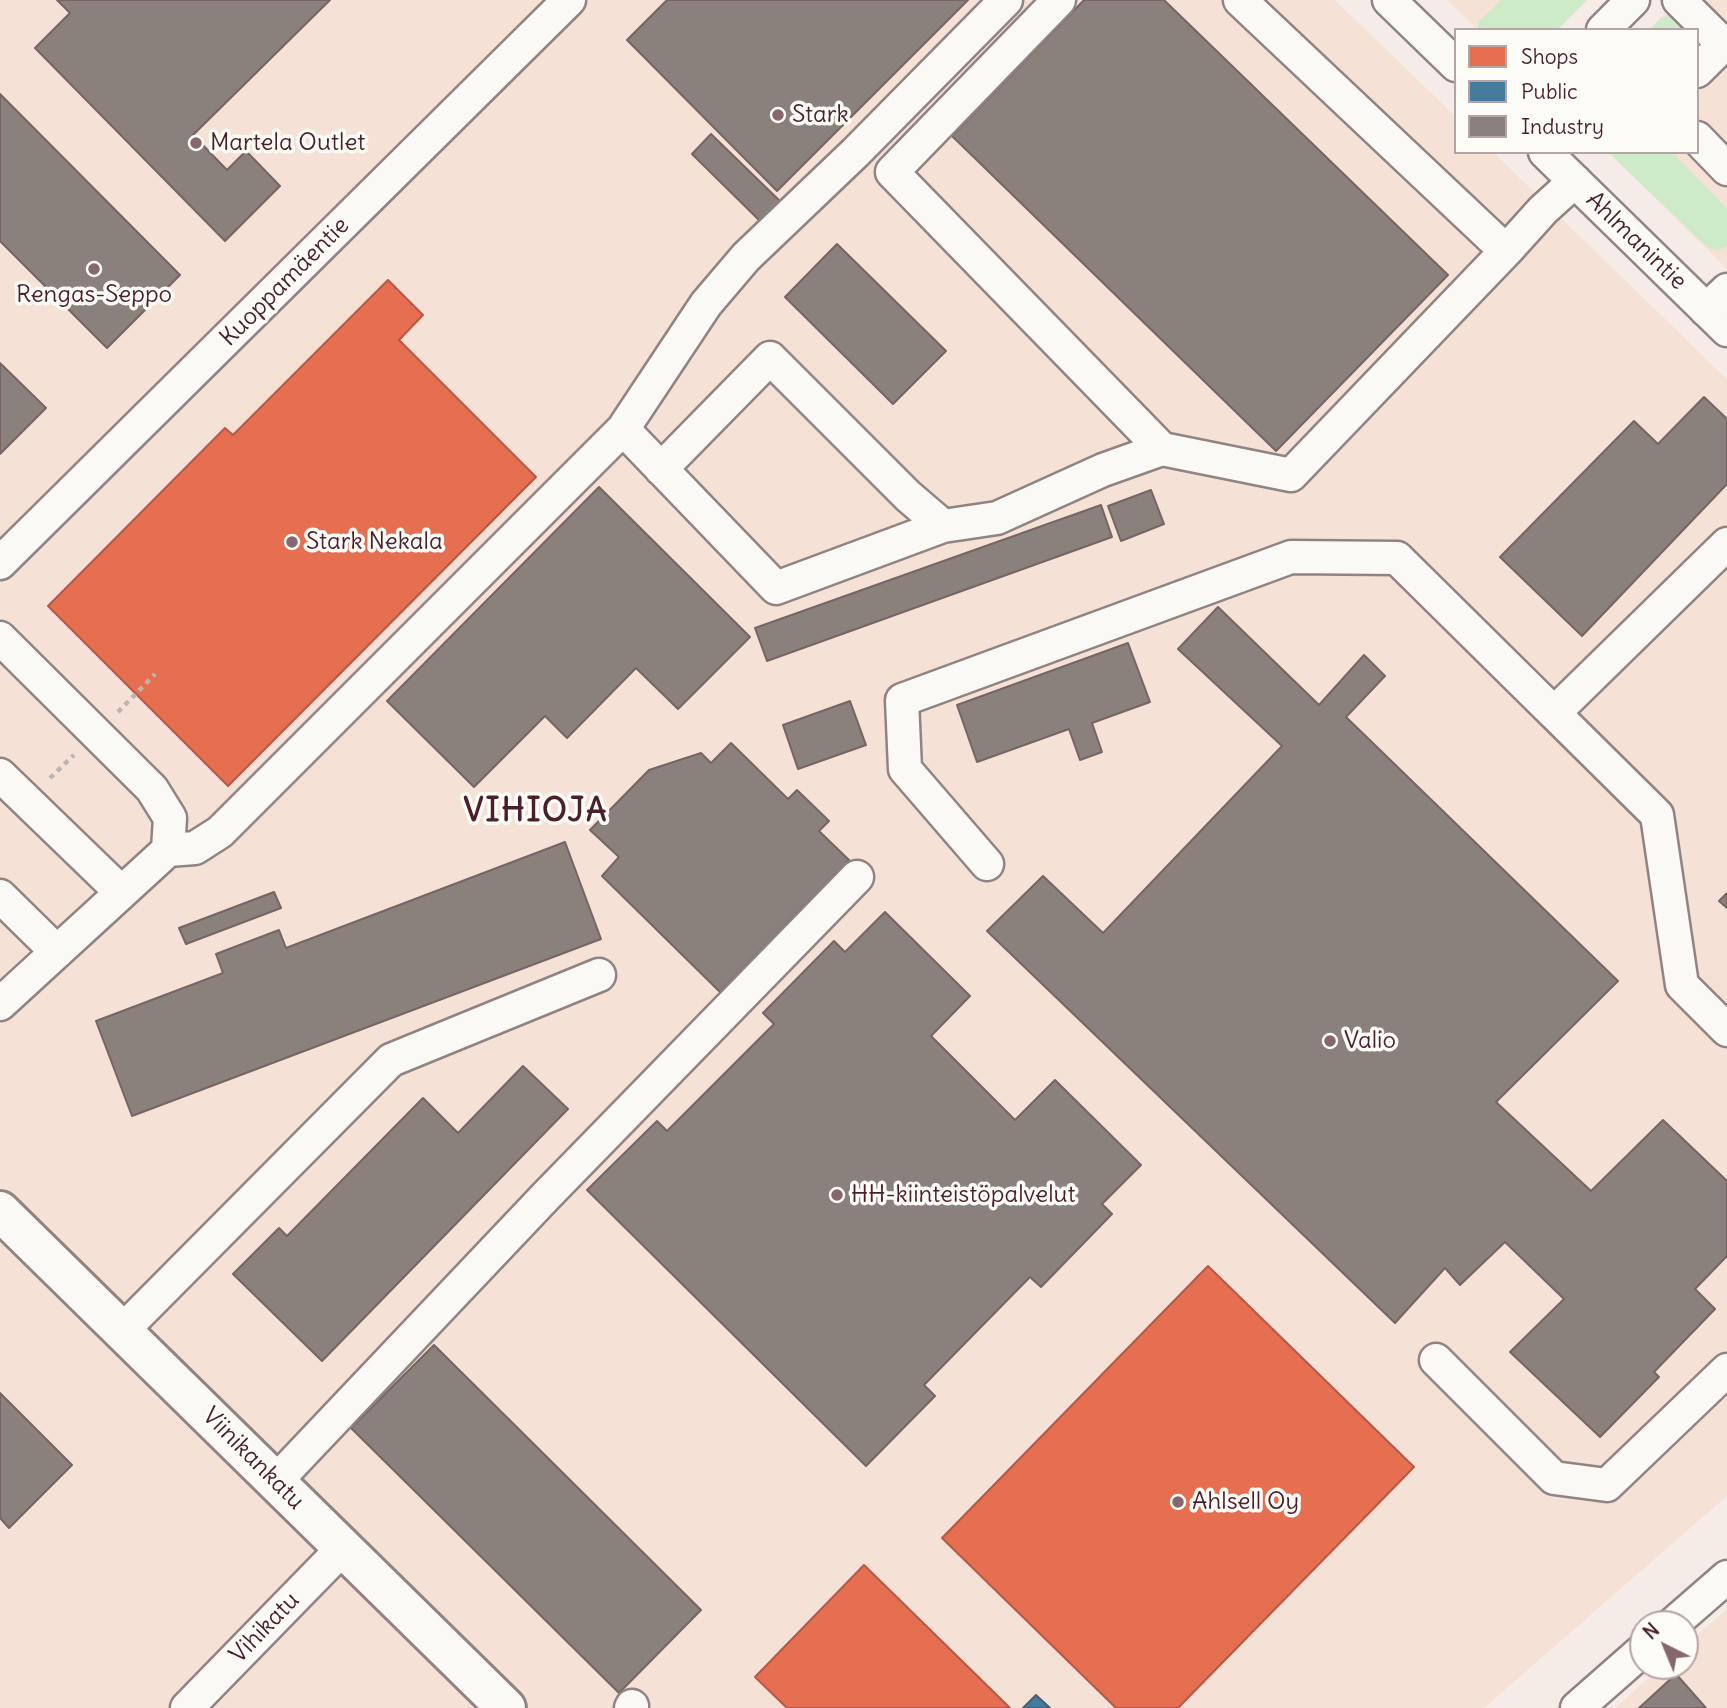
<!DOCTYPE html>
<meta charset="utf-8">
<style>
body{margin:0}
#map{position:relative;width:1727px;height:1708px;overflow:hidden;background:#f6ece7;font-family:Delius,sans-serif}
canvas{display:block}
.legend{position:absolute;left:1454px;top:28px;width:245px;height:126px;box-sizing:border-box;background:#fdfcf7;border:2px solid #b5a4a5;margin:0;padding:9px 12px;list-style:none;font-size:21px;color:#4a1f2b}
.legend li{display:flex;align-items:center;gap:14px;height:35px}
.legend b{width:35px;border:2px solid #b5a4a5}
.north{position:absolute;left:1629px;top:1610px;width:70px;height:70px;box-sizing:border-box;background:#fdfcf7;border:2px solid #b5a4a5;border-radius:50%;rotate:317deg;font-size:19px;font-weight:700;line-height:28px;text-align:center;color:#4a1f2b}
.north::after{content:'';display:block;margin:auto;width:24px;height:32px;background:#86676d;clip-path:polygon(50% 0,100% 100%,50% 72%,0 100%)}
</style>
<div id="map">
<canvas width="1727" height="1708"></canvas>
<ul class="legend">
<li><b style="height:19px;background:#e76f51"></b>Shops</li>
<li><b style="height:19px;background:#457b9d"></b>Public</li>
<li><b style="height:19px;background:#8a817c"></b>Industry</li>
</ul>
<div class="north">N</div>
</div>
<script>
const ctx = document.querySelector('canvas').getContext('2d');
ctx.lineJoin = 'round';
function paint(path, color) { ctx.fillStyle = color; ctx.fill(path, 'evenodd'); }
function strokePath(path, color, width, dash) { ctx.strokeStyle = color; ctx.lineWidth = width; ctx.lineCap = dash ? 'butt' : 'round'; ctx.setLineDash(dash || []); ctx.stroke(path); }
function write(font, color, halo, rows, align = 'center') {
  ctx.font = font + ' Delius,sans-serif'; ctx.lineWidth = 7; ctx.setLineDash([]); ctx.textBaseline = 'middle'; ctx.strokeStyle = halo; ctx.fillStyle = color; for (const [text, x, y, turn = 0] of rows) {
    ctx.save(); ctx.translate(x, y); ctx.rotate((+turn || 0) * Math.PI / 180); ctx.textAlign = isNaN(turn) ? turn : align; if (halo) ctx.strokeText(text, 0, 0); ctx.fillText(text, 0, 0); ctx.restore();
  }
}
const built = new Path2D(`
 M 0,0 L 1335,0 L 1456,117 L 1456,152 L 1493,152 L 1727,379 L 1727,1496 L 1484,1708 L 0,1708 Z
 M 1447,0 L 1587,0 L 1557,30 L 1478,30 Z
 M 1678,0 L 1727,0 L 1727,269 L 1608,152 L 1697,152 L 1697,30 L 1649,30 Z
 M 1727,1609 L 1727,1708 L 1615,1708 L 1662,1666 L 1685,1666 L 1685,1646 Z`);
const green = new Path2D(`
 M 1501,0 L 1587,0 L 1557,30 L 1478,30 L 1478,22 Z
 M 1673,16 L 1686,30 L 1649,30 L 1662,17 Z
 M 1608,152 L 1672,152 L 1727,209 L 1727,246 L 1717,251 L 1707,247 Z`);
const shops = new Path2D(`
 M 388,280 L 423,315 L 399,340 L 536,477 L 228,786 L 48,606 L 225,428 L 233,435 Z
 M 1208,1266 L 1414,1467 L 1178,1708 L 1116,1708 L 942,1538 Z
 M 864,1565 L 1010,1708 L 787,1708 L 755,1677 Z`);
const public = new Path2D(`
 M 1036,1695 L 1050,1708 L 1023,1708 Z`);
const industry = new Path2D(`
 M 57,0 L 330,0 L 193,135 L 227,170 L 246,151 L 280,186 L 225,241 L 35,48 L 70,13 Z
 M 667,0 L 968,0 L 777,191 L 627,40 Z
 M 1084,0 L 1164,0 L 1448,275 L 1276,451 L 952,136 Z
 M 0,94 L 180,275 L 107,348 L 0,241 Z
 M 711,134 L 784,205 L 764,225 L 692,154 Z
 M 837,244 L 946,351 L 893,404 L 785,297 Z
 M 0,363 L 46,408 L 0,454 Z
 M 1704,397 L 1727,419 L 1727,484 L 1582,636 L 1500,557 L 1634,421 L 1658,444 Z
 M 599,487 L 750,637 L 678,709 L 636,668 L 567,738 L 545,716 L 474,787 L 387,701 Z
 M 1151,490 L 1164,524 L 1121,541 L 1108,506 Z
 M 1101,505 L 1112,537 L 767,661 L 755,628 Z
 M 1218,607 L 1319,705 L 1364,655 L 1385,676 L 1346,717 L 1618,981 L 1496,1102 L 1591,1191 L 1663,1120 L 1727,1181 L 1727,1256 L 1695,1289 L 1715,1309 L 1654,1372 L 1659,1377 L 1600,1437 L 1510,1352 L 1564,1299 L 1505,1242 L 1460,1285 L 1445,1268 L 1395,1323 L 987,931 L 1043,876 L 1103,933 L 1282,746 L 1178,649 Z
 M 1128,643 L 1150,702 L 1092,723 L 1102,752 L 1080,760 L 1069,729 L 977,762 L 957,705 Z
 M 850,701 L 866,745 L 798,769 L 783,725 Z
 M 731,743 L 788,799 L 797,790 L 829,821 L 819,831 L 849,860 L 720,992 L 602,876 L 619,857 L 590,830 L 649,770 L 701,753 L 711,763 Z
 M 565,842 L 601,939 L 132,1116 L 96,1021 L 223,973 L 216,954 L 279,930 L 286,948 Z
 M 274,892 L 281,908 L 186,944 L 179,928 Z
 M 1727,893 L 1727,908 L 1719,901 Z
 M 885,912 L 970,996 L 931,1036 L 1015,1120 L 1055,1080 L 1141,1165 L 1102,1204 L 1112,1214 L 1041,1287 L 1030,1277 L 924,1385 L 935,1396 L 866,1466 L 587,1190 L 657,1121 L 667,1131 L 774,1024 L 763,1013 L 834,941 L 845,952 Z
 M 523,1066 L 568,1109 L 322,1361 L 233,1274 L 279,1228 L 287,1236 L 423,1098 L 458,1133 Z
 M 434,1345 L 701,1610 L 619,1693 L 351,1428 Z
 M 0,1393 L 72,1465 L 9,1528 L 0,1518 Z
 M 1676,1674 L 1706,1708 L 1639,1708 Z`);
const path = new Path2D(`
 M 118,712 L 155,674
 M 50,778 L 74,755`);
const minor = new Path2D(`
 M 1006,0 L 856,152 L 746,257 L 706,304 L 623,429 L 776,588 L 943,526 L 997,518 L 1103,470 L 1162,449 L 1291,475 L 1506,251 L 1240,0
 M 1059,0 L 892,172 L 1162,449
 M 1389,0 L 1456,65
 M 1679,0 L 1727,48
 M 1603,30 L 1633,0
 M 1697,71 L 1724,44
 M 1697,138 L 1727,169
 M 1545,152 L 1727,330
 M 1506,251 L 1543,210 L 1575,181
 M 1706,310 L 1727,290
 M 661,469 L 770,358 L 908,496 L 943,526
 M 0,563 L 569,0
 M 0,638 L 152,789 L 170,818 L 168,850 L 0,1004
 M 1554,713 L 1657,815 L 1682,985 L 1727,1030
 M 0,775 L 121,892
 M 168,850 L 195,848 L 220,832 L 623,429
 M 987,864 L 905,769 L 902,700 L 1291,557 L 1397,558 L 1554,713 L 1727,544
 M 0,896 L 57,952
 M 122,1331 L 391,1060 L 599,975
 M 1436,1360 L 1554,1478 L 1607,1485 L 1727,1370
 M 276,1481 L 546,1196 L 857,877
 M 1673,1624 L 1727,1577
 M 187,1708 L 343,1548
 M 631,1708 L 632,1706
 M 1577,1708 L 1643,1650`);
const major = new Path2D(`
 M 0,1211 L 506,1708`);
const markers = [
 [778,115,7,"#86676d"],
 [196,143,7,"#86676d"],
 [94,269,7,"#86676d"],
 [292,542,7,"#86676d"],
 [1330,1041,7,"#86676d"],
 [837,1195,7,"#86676d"],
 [1178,1502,7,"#86676d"]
];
const poiNames = [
 ["Stark",792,115],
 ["Martela Outlet",210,143],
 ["Rengas-Seppo",94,295,"center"],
 ["Stark Nekala",306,542],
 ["Valio",1344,1041],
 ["HH-kiinteistöpalvelut",851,1195],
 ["Ahlsell Oy",1192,1502]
];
const streetNames = [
 ["Ahlmanintie",1636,241,44],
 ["Kuoppamäentie",285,282,-45],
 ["Viinikankatu",253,1459,45],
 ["Vihikatu",265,1628,-46]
];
const districtNames = [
 ["VIHIOJA",536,812]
];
paint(built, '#f6e1d7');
paint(green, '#cdeac9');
paint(shops, '#e76f51');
strokePath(shops, '#b85746', 2);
paint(public, '#457b9d');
strokePath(public, '#465f7b', 2);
paint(industry, '#8a817c');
strokePath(industry, '#776464', 2);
strokePath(minor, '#908383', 37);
strokePath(major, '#908383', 44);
strokePath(path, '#bab4b3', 4.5, [5, 5]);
strokePath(minor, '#faf9f6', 32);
strokePath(major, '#faf9f6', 38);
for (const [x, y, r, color] of markers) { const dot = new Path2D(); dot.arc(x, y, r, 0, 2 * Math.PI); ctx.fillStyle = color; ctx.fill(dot); strokePath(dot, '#fdfcf7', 2.5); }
write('24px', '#4a1f2b', '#fdfcf7', poiNames, 'left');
write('24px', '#4a1f2b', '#fdfcf7', streetNames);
ctx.letterSpacing = '2px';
write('bold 32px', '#4a1f2b', '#fdfcf7', districtNames);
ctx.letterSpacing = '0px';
</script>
